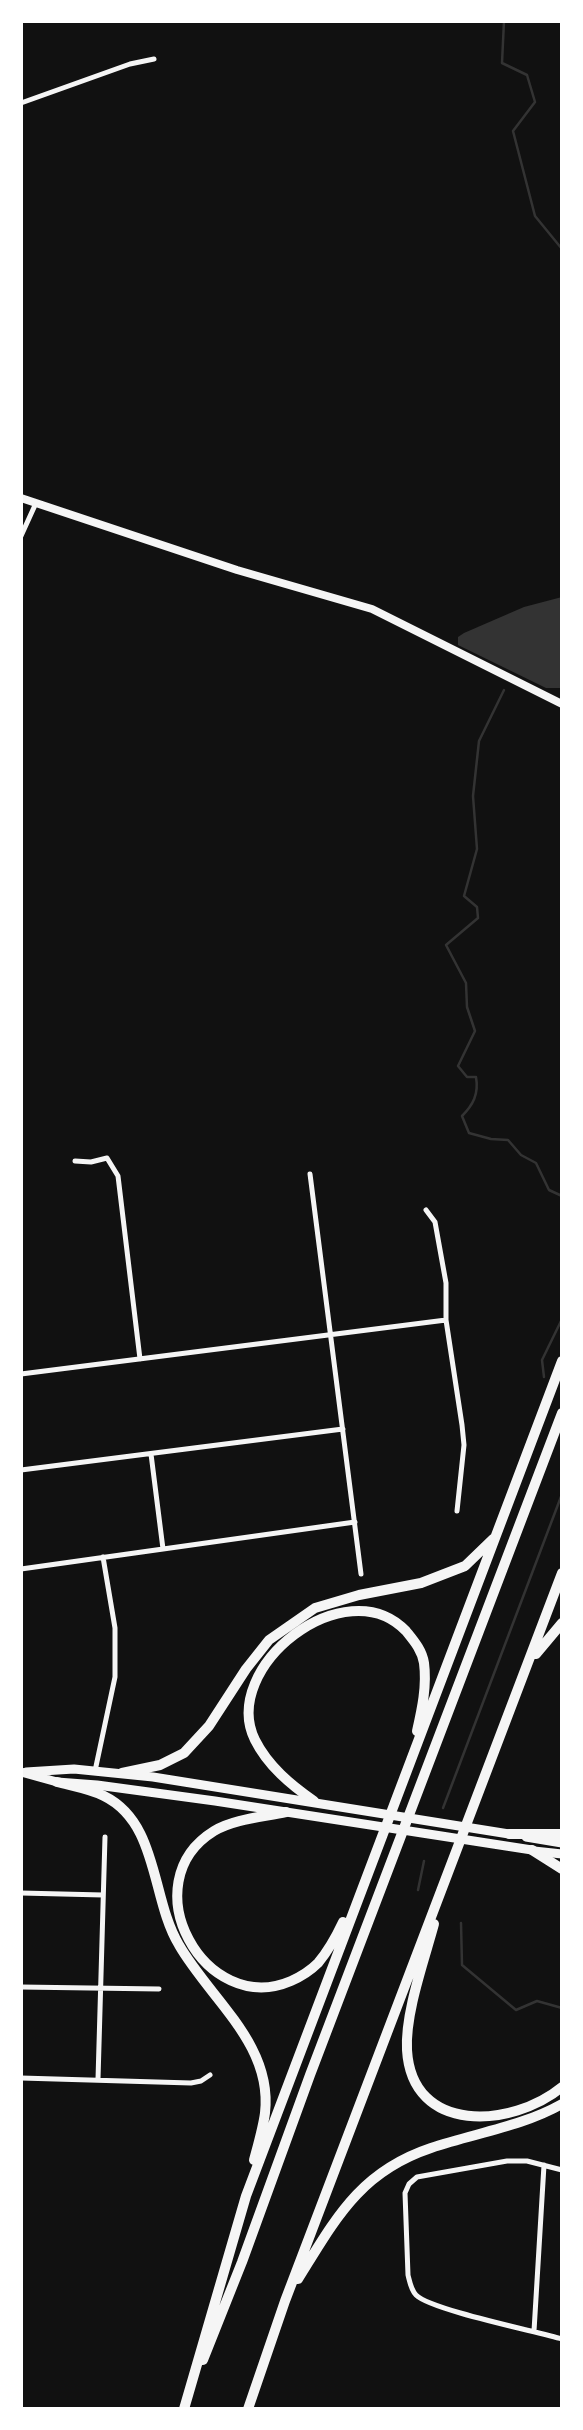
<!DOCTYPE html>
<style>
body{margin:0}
#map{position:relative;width:583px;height:2430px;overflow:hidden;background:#111;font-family:"Alegreya Sans",sans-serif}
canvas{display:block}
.frame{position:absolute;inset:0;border:23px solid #fff;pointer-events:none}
</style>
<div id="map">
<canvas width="583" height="2430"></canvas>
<div class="frame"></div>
</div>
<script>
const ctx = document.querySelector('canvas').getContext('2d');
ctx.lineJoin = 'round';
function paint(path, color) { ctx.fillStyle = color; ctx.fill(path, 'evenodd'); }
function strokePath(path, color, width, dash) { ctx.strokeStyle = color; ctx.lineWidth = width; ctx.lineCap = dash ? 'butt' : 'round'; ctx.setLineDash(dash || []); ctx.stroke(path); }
const water = new Path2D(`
 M 562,597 L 562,688 L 546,688 L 458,645 L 458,637 L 464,633 L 524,607 Z`);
const stream = new Path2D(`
 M 504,21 L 502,63 L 527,75 L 535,102 L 513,131 L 535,216 L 562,249
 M 504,690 L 479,741 L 473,796 L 477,849 L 464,896 L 477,907 L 478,918 L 446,945 L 466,983 L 467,1007 L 475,1031 L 458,1066 L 467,1077 L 476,1077 C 479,1094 473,1105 462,1116 L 469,1133 L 491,1139 L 508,1140 L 521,1155 L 536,1163 L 549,1190 L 562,1196
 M 544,1377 L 542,1360 L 562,1319
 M 443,1808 L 562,1494
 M 418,1890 L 424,1861
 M 461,1923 L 462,1965 L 516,2010 L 537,2001 L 562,2008`);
const minor = new Path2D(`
 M 21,103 L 130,64 L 154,59
 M 21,536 L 36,503
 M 75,1161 L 91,1162 L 107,1158 L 118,1176 L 140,1359
 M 310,1174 L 361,1574
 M 426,1210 L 435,1222 L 446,1283 L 446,1320 L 462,1425 L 464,1445 L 457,1511
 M 21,1374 L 446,1320
 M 151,1454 L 163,1549
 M 21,1470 L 343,1429
 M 21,1569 L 355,1522
 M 95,1771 L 115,1677 L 115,1628 L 103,1557
 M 21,1893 L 103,1895
 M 21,1987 L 159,1989
 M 21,2078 L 191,2083 L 201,2081 L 210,2075
 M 98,2079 L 105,1837
 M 562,2170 L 527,2161 L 507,2161 L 417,2177 L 409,2184 L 405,2193 L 408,2275 C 410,2283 411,2290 416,2295 C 431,2310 535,2331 562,2339
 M 534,2331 L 544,2165`);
const secondary = new Path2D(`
 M 21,498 L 237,570 L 372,609 L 562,704`);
const primary = new Path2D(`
 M 526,1837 L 562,1843
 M 534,1851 L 562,1854`);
const trunk = new Path2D(`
 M 21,1772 L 57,1782 L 97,1785 L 215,1801 L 532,1850
 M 26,1772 L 74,1769 L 153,1777 L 509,1834`);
const motorway = new Path2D(`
 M 536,1654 L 562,1623
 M 122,1773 L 160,1765 L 184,1753 L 209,1726 L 246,1669 L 269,1640 L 315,1608 L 359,1595 L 421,1583 L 465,1566 L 493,1539
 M 57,1782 C 72,1786 90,1789 104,1796 C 159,1823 151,1899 179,1945 C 210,1999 273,2044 265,2113 C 263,2128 258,2145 254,2160
 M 314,1801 C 291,1785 268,1766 255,1740 C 219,1667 346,1568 406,1631 C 414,1641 422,1650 424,1663 C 427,1686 422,1709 417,1731
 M 286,1812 C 263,1817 234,1819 214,1831 C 130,1883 205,2018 291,1981 C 300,1977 311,1970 318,1963 C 328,1951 336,1937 343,1922
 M 509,1834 L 562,1834
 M 532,1850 L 562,1869
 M 434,1924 C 424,1961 405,2013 407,2050 C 412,2135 512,2128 562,2087
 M 298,2279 C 335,2220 359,2172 431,2148 C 475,2133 521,2127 562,2104
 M 203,2360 L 242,2262 L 310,2075 L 562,1413
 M 184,2409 L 246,2196 L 562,1361
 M 248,2409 L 285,2301 L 562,1573`);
paint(water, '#333');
strokePath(stream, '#333', 2.5);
strokePath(minor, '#f5f5f5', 5);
strokePath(secondary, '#f5f5f5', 8);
strokePath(primary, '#f5f5f5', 9);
strokePath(trunk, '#f5f5f5', 9);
strokePath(motorway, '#f5f5f5', 10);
</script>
